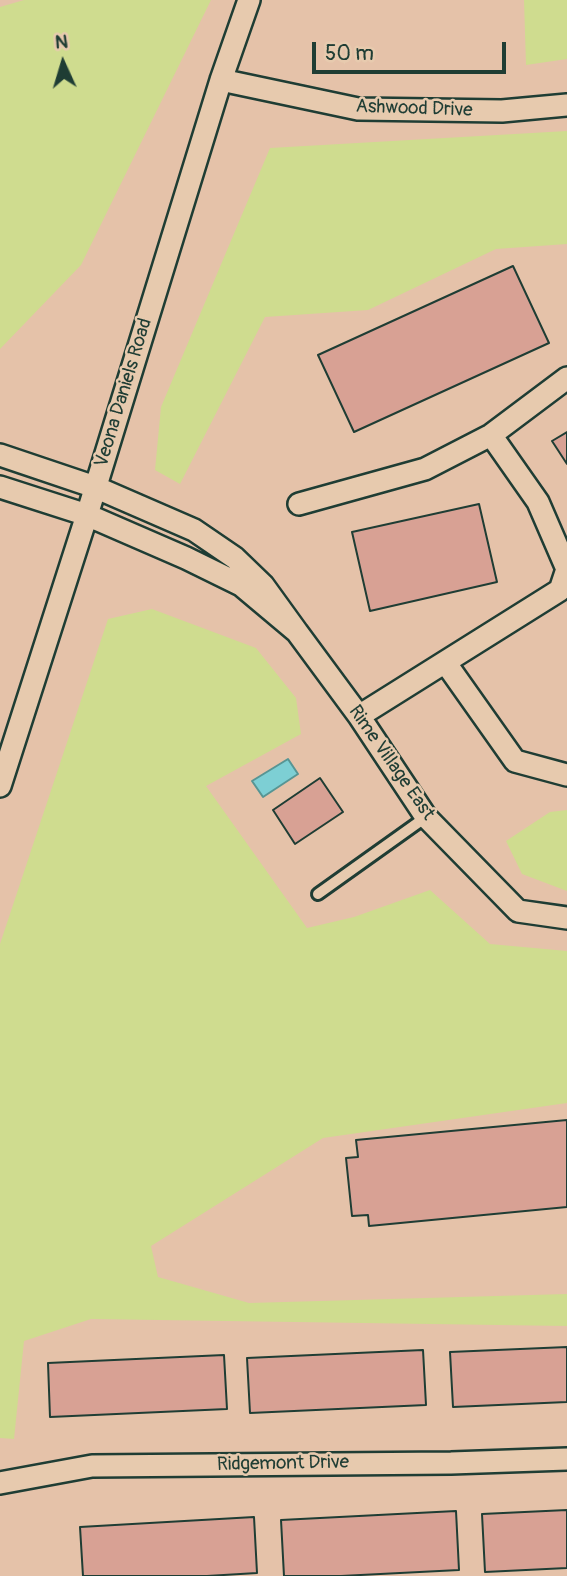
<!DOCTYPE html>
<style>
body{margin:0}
#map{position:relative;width:567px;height:1576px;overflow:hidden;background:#e5c2a9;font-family:Pangolin,sans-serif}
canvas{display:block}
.north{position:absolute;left:28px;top:28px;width:70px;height:70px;-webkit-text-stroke:5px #e7caae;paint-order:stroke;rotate:356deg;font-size:19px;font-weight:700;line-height:28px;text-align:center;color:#1f3d34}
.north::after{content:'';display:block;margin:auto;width:24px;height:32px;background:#1f3d34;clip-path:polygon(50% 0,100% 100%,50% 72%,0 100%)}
.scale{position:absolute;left:312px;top:42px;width:194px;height:32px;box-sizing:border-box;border:4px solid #1f3d34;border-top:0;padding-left:9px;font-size:21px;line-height:24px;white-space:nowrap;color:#1f3d34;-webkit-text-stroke:5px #e7caae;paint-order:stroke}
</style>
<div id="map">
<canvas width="567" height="1576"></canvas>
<div class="north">N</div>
<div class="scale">50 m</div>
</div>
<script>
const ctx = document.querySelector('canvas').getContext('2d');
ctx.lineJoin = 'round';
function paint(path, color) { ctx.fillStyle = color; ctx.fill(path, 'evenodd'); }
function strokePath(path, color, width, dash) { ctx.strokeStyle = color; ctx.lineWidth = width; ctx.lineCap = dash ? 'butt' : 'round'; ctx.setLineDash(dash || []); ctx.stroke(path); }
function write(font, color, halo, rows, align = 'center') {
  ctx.font = font + ' Pangolin,sans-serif'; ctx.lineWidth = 5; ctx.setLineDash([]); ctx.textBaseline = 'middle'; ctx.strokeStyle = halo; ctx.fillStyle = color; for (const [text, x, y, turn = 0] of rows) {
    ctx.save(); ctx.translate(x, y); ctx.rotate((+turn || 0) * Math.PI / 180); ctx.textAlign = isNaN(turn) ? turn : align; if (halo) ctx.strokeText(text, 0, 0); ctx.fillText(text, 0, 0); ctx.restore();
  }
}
const green = new Path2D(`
 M 24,0 L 211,0 L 81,265 L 0,349 L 0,7 Z
 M 524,0 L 567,0 L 567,59 L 526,65 Z
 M 567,131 L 567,244 L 496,249 L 368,310 L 265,317 L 180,484 L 155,470 L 161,407 L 270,148 Z
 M 152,609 L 256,648 L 296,698 L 301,734 L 206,786 L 307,928 L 354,917 L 430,890 L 490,944 L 567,951 L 567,1103 L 323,1138 L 151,1246 L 158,1277 L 249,1303 L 567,1294 L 567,1326 L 91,1319 L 24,1341 L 14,1439 L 0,1438 L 0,944 L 108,619 Z
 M 567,810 L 567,891 L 522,874 L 506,841 L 550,812 Z`);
const water = new Path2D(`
 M 288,759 L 298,774 L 263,797 L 252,781 Z`);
const building = new Path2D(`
 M 513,266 L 549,343 L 354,432 L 318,355 Z
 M 567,432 L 567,464 L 552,441 Z
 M 479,504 L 497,582 L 370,611 L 352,532 Z
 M 320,778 L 343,812 L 295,844 L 273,810 Z
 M 567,1120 L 567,1207 L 369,1226 L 368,1215 L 352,1216 L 346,1158 L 358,1157 L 356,1140 Z
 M 567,1347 L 567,1402 L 453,1407 L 450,1352 Z
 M 423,1350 L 426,1405 L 250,1413 L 247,1358 Z
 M 224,1355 L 227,1409 L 50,1417 L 48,1363 Z
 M 567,1510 L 567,1568 L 485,1572 L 482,1514 Z
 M 456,1511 L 459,1570 L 341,1576 L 284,1576 L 281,1520 Z
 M 254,1517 L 257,1573 L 207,1576 L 83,1576 L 80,1527 Z`);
const lane = new Path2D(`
 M 318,894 L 426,817`);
const street = new Path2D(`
 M 221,80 L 358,109 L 502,111 L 567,105
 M 0,455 L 95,487 L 194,530 L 235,558 L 263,585 L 297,632 L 241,585 L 186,558 L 87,515 L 0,487
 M 299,504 L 425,469 L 491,435 L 567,378
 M 297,632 L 359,716 L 426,817 L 518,911 L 567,918
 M 445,662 L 515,761 L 567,775
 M 359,716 L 560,590 L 567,569 L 538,502 L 491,435
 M 0,786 L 87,515 L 221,80 L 249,0
 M 0,1483 L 92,1466 L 451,1463 L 567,1459`);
const streetNames = [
 ["Ashwood Drive",414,109,2],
 ["Veona Daniels Road",124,393,-73],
 ["Rime Village East",391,763,55],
 ["Ridgemont Drive",283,1464,-1]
];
paint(green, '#cfdc8f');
paint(water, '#7dcfd4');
strokePath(water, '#579594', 2);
paint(building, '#d8a194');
strokePath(building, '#1f3d34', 2);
strokePath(lane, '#1f3d34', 16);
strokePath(street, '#1f3d34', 26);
strokePath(lane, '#e7caae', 10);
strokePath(street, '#e7caae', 21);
write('19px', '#1f3d34', '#e7caae', streetNames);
</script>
